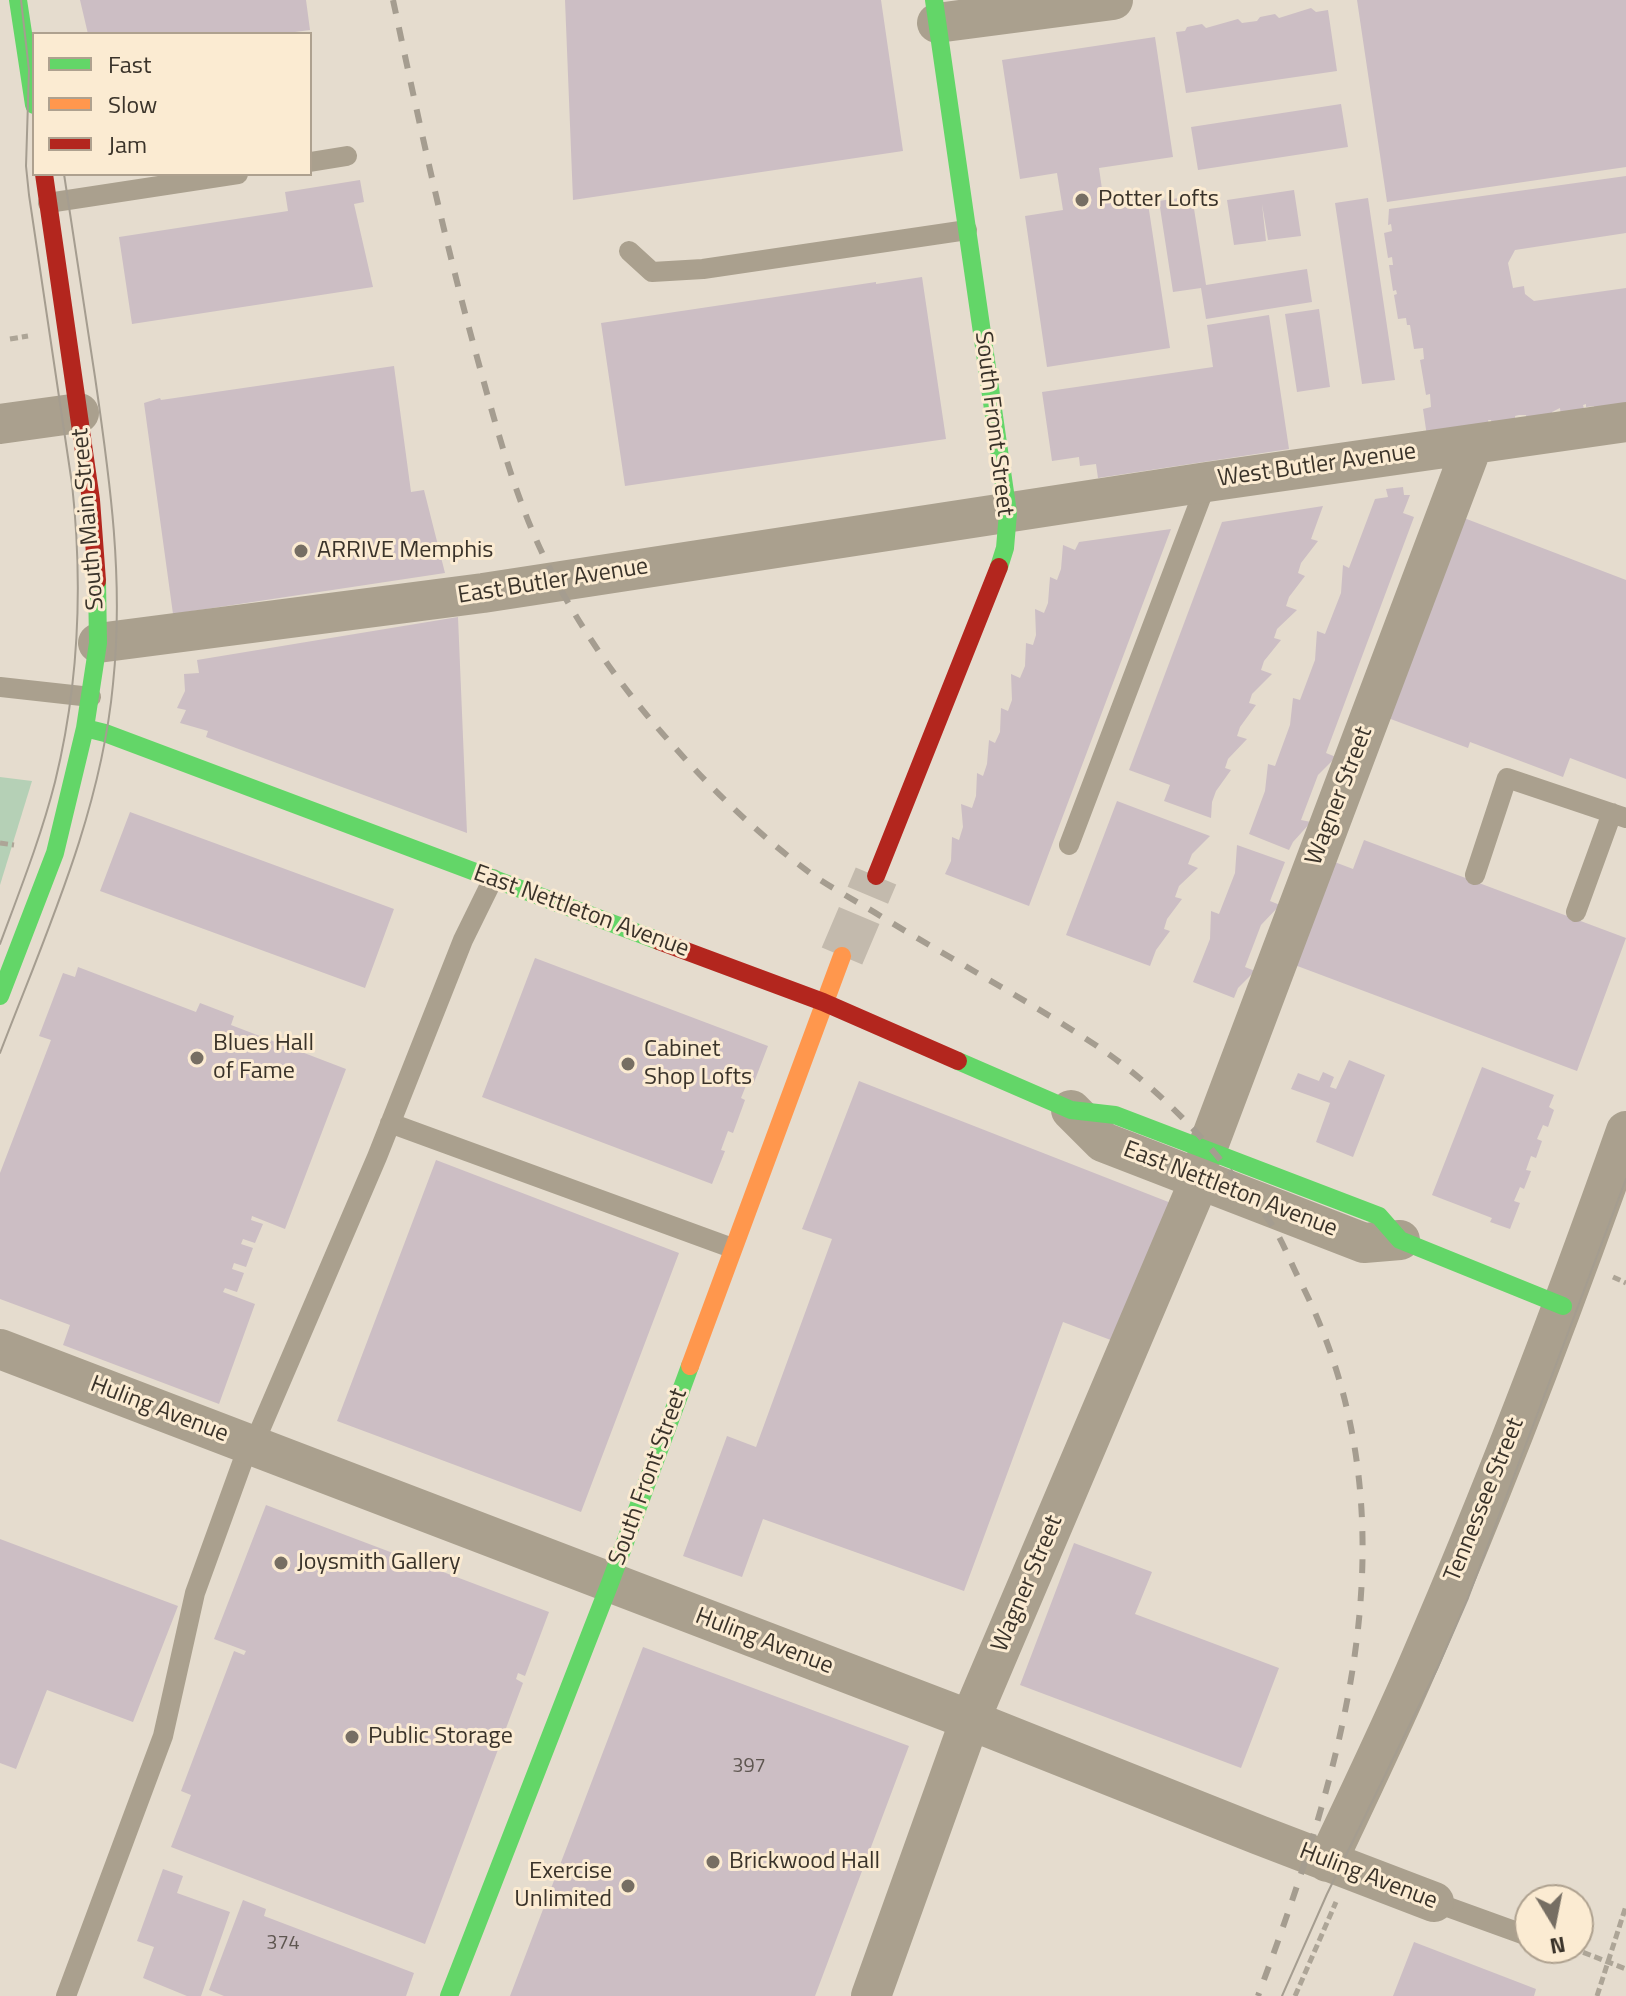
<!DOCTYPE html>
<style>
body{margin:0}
#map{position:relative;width:1626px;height:1996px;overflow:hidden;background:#e5dcce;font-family:"Titillium Web",sans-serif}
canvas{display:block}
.legend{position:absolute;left:32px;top:32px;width:280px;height:144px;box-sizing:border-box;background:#fbebd2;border:2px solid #aea18f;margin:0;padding:10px 14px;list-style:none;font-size:24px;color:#3a332a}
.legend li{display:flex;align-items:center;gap:16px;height:40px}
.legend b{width:40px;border:2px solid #aea18f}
.north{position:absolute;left:1514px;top:1884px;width:80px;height:80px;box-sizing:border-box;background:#fbebd2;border:2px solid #aea18f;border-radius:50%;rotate:170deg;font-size:22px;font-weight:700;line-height:32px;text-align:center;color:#3a332a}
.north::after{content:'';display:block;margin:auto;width:28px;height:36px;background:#766e63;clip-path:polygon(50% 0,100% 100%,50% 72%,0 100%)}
</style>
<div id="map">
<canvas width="1626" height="1996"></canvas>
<ul class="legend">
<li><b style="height:10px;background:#63d668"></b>Fast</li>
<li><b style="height:10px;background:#ff974d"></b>Slow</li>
<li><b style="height:10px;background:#b3261e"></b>Jam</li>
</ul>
<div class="north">N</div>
</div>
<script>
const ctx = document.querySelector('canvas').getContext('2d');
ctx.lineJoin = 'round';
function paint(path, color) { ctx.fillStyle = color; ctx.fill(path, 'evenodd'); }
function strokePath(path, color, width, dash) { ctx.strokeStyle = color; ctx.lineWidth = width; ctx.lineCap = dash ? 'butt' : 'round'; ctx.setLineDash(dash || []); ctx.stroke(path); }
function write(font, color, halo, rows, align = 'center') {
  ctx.font = font + ' "Titillium Web",sans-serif'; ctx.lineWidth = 6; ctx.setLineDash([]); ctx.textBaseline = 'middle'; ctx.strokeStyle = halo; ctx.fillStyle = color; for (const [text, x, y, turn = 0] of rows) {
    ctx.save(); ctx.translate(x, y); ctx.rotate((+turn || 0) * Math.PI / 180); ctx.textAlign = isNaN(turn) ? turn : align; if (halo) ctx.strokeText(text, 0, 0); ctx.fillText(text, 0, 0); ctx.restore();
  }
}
const green = new Path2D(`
 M 0,777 L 32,781 L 0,885 Z`);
const building = new Path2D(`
 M 80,0 L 306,0 L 310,30 L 280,34 L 88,34 Z
 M 565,0 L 881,0 L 903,151 L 573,200 Z
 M 1357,0 L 1626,0 L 1626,167 L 1387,202 Z
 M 1311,8 L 1316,12 L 1328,10 L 1337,71 L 1186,93 L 1176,32 L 1185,31 L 1187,27 L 1202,24 L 1206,28 L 1238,19 L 1242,23 L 1257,21 L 1260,17 L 1275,14 L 1279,18 Z
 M 1155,37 L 1173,157 L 1099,168 L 1104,203 L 1147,197 L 1170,348 L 1047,367 L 1025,216 L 1063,210 L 1057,173 L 1020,179 L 1002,60 Z
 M 1341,104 L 1348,147 L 1198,170 L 1191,127 Z
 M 1626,176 L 1626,233 L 1515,250 L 1508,263 L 1513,288 L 1524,286 L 1525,294 L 1534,301 L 1626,288 L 1626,405 L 1617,403 L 1618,411 L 1595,414 L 1594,406 L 1586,407 L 1586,404 L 1583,405 L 1585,413 L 1561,417 L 1560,408 L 1552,412 L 1554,422 L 1528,426 L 1526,415 L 1519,415 L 1515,416 L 1516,425 L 1493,428 L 1491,420 L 1488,420 L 1490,426 L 1427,436 L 1423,409 L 1431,407 L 1430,394 L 1426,395 L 1420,360 L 1424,359 L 1423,348 L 1414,349 L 1410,325 L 1407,325 L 1406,318 L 1398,319 L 1394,295 L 1397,294 L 1396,290 L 1393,291 L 1389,265 L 1393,265 L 1392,257 L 1388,258 L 1384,233 L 1392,231 L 1391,224 L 1388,225 L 1389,209 Z
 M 360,180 L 364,202 L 354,204 L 373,287 L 132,324 L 119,237 L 288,211 L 285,192 Z
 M 1294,190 L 1301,236 L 1268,240 L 1262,204 L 1266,241 L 1234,245 L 1227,200 Z
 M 1192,196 L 1206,285 L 1307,269 L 1312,302 L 1206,319 L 1201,288 L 1173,292 L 1159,201 Z
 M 1368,198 L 1395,380 L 1362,384 L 1335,203 Z
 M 922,277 L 946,439 L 625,486 L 601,323 L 876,282 L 876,284 Z
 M 1319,309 L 1330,387 L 1297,392 L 1285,314 Z
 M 1269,315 L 1289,449 L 1098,478 L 1096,464 L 1080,466 L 1079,457 L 1052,461 L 1042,392 L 1213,367 L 1207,325 Z
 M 394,366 L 411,492 L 424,490 L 445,573 L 173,614 L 144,403 L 160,398 L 161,400 Z
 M 1403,487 L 1404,495 L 1410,495 L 1403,513 L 1414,517 L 1326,753 L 1336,757 L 1318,775 L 1301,820 L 1311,822 L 1293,842 L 1289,850 L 1249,834 L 1265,791 L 1268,764 L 1275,766 L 1290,725 L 1293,698 L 1300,700 L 1315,660 L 1317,631 L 1325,634 L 1341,593 L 1343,565 L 1349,568 L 1375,499 L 1388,497 L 1386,489 Z
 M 1323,506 L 1311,539 L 1318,541 L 1301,563 L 1298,573 L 1305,576 L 1289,597 L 1286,606 L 1297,610 L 1277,629 L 1274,638 L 1281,640 L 1264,661 L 1261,670 L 1272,674 L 1252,694 L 1249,703 L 1256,705 L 1240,727 L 1237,736 L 1247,739 L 1228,759 L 1225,768 L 1231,770 L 1216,791 L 1212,802 L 1211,818 L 1164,801 L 1170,785 L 1129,770 L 1222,522 Z
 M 1464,518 L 1626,580 L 1626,779 L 1570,758 L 1563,777 L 1470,742 L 1468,748 L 1388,718 Z
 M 1171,529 L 1029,906 L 945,874 L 951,861 L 952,837 L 959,840 L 963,827 L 961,804 L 972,808 L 976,796 L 977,773 L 983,776 L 987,764 L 989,740 L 995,743 L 1000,732 L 1001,708 L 1008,711 L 1012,700 L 1011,674 L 1020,678 L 1025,666 L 1026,643 L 1033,645 L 1036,635 L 1035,609 L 1044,613 L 1048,603 L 1050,577 L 1057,580 L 1061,569 L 1063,545 L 1075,550 L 1079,542 Z
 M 458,617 L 467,833 L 206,737 L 208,731 L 180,723 L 186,710 L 177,708 L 185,691 L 184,674 L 199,673 L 197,660 Z
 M 1117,801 L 1210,836 L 1192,854 L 1188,864 L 1198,868 L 1179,886 L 1175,897 L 1182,899 L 1167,919 L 1164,929 L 1170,931 L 1156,950 L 1150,966 L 1066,935 Z
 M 130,812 L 394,909 L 365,988 L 100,891 Z
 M 1364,840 L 1626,938 L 1577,1071 L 1292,964 L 1332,861 L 1353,869 Z
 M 1237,845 L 1285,862 L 1270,901 L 1280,905 L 1261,925 L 1245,967 L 1255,971 L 1238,988 L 1234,998 L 1193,982 L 1210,939 L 1211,911 L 1219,914 L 1235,873 Z
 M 535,958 L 768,1046 L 753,1085 L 747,1083 L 741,1098 L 745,1100 L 733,1133 L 728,1131 L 721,1150 L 725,1151 L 712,1184 L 482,1097 Z
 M 78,967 L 196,1012 L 200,1003 L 234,1016 L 231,1025 L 346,1069 L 285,1229 L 252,1216 L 251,1220 L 263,1224 L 255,1243 L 243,1239 L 241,1244 L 253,1248 L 246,1267 L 234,1263 L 232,1269 L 244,1273 L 237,1292 L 225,1288 L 223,1292 L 255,1304 L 219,1404 L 63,1345 L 70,1325 L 0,1299 L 0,1173 L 51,1040 L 39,1036 L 63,973 L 75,977 Z
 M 1349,1060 L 1385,1075 L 1353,1157 L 1316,1142 L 1330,1103 L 1291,1089 L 1298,1073 L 1319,1081 L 1323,1072 L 1334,1077 L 1330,1087 L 1336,1089 Z
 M 1482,1067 L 1554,1095 L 1549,1107 L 1554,1110 L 1548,1127 L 1543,1125 L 1537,1139 L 1542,1141 L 1536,1158 L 1531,1156 L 1526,1170 L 1531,1171 L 1524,1189 L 1520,1187 L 1514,1201 L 1520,1203 L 1510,1229 L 1490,1222 L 1492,1218 L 1432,1195 Z
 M 859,1081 L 1171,1203 L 1116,1342 L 1063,1322 L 964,1591 L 763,1519 L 742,1577 L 683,1556 L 727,1436 L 756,1447 L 832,1239 L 802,1229 Z
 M 436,1160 L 679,1253 L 581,1512 L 337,1421 Z
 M 266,1505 L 549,1612 L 525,1676 L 518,1673 L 516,1679 L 523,1683 L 425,1944 L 171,1847 L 191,1795 L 181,1791 L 234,1651 L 244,1655 L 246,1651 L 214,1639 Z
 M 0,1539 L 178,1606 L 133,1722 L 47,1690 L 16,1769 L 0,1763 Z
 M 1074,1543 L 1152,1572 L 1135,1614 L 1279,1668 L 1241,1768 L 1020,1685 Z
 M 643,1647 L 909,1746 L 815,1996 L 510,1996 Z
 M 163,1869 L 183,1876 L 177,1893 L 230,1912 L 201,1996 L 187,1996 L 143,1978 L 154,1947 L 137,1941 Z
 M 243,1900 L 266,1909 L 264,1916 L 414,1973 L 406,1996 L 224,1996 L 209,1990 Z
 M 1414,1942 L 1536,1989 L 1534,1996 L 1393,1996 Z`);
const secondaryTunnel = new Path2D(`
 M 842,956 L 876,876`);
const path = new Path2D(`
 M 10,339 L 28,336
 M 0,843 L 14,845
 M 1613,1277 L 1626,1283
 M 1572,1948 L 1626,1969
 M 1295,1996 L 1336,1902
 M 1597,1996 L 1626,1906`);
const lane = new Path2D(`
 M 310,162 L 347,156
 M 48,203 L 238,174
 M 629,251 L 652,272 L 703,269 L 967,230
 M 0,687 L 91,697
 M 1069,845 L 1207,482
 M 1475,875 L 1507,778 L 1626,818
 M 1576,912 L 1612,813
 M 390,1123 L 732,1248
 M 253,1446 L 377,1157 L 463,940 L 493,879
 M 1434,1902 L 1528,1936
 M 66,1996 L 163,1736 L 195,1593 L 249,1444`);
const street = new Path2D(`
 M 937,23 L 1113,0
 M 0,424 L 79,413
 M 98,643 L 483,593 L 1207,482 L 1626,422
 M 1071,1110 L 1103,1142 L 1364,1243 L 1400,1240
 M 1207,1149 L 1473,444
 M 0,1349 L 970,1720 L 1259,1835 L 1434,1902
 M 1327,1862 C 1359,1794 1392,1726 1421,1658 C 1496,1485 1563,1309 1626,1131
 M 871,1996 L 970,1720 L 1200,1179`);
const fast = new Path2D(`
 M 18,0 L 34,105
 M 934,0 L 1008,513 L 1005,548 L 999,567
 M 85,728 L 105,733 L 659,941
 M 0,996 L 55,853 L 85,728 L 98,643 L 97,581
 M 958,1061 L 1071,1110 L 1115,1115 L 1379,1216 L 1400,1240 L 1563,1306
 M 449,1996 L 610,1583 L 690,1366`);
const slow = new Path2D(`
 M 690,1366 L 842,956`);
const jam = new Path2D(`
 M 44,174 L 91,500 L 97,581
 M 876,876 L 999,567
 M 659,941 L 823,1002 L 958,1061`);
const tram = new Path2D(`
 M 0,944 C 20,890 41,837 55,782 C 79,684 83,584 72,484 L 29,195 L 26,166 L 29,70 L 21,0
 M 0,1053 C 46,933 101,813 113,684 C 124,580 110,480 95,377 C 85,310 75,242 64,174
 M 1282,1996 L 1327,1894 L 1437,1669 L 1468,1598 L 1626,1179`);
const rail = new Path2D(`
 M 393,0 C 418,117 443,234 475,350 C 490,404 504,458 524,510 C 556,595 610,675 670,742 C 712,790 759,835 810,873 C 833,889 858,902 882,917 C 953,960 1027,1000 1097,1046 C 1150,1082 1196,1128 1235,1178 C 1247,1194 1262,1209 1272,1225 C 1283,1242 1290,1261 1299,1279 C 1421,1517 1345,1761 1258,1996`);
const markers = [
 [1082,200,8,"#766e63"],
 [301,551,8,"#766e63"],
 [197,1058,8,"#766e63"],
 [628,1064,8,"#766e63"],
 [281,1563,8,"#766e63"],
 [352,1737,8,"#766e63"],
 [713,1862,8,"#766e63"],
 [628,1886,8,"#766e63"]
];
const numberNames = [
 ["397",749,1767],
 ["374",283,1944]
];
const poiNames = [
 ["Potter Lofts",1098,200],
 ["ARRIVE Memphis",317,551],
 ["Blues Hall",213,1044],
 ["of Fame",213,1072],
 ["Cabinet",644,1050],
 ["Shop Lofts",644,1078],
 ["Joysmith Gallery",297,1563],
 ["Public Storage",368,1737],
 ["Brickwood Hall",729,1862],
 ["Exercise",612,1872,"right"],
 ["Unlimited",612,1900,"right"]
];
const streetNames = [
 ["South Front Street",993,424,83],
 ["West Butler Avenue",1317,466,-8],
 ["South Main Street",89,519,-95],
 ["East Butler Avenue",553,582,-9],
 ["Wagner Street",1340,796,-69],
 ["East Nettleton Avenue",581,912,20],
 ["East Nettleton Avenue",1230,1190,21],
 ["Huling Avenue",159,1410,21],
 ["South Front Street",649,1477,-70],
 ["Tennessee Street",1485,1500,-68],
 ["Wagner Street",1028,1584,-67],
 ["Huling Avenue",764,1642,21],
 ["Huling Avenue",1368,1877,21]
];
paint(green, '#b5d0b6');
paint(building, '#ccbec4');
strokePath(secondaryTunnel, '#c3baad', 44, [44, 22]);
strokePath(path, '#ada597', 5, [8, 4]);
strokePath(lane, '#aaa08e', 20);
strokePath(street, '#aaa08e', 40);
strokePath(fast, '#63d668', 18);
strokePath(slow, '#ff974d', 18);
strokePath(jam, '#b3261e', 18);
strokePath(tram, '#a59d90', 2);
strokePath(rail, '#a59d90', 6, [14, 14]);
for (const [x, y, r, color] of markers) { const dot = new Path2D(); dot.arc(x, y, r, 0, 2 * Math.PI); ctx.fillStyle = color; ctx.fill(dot); strokePath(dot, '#fbebd2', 3); }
write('20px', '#5e5650', null, numberNames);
write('24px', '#3a332a', '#fbebd2', poiNames, 'left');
write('24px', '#3a332a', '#fbebd2', streetNames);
</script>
